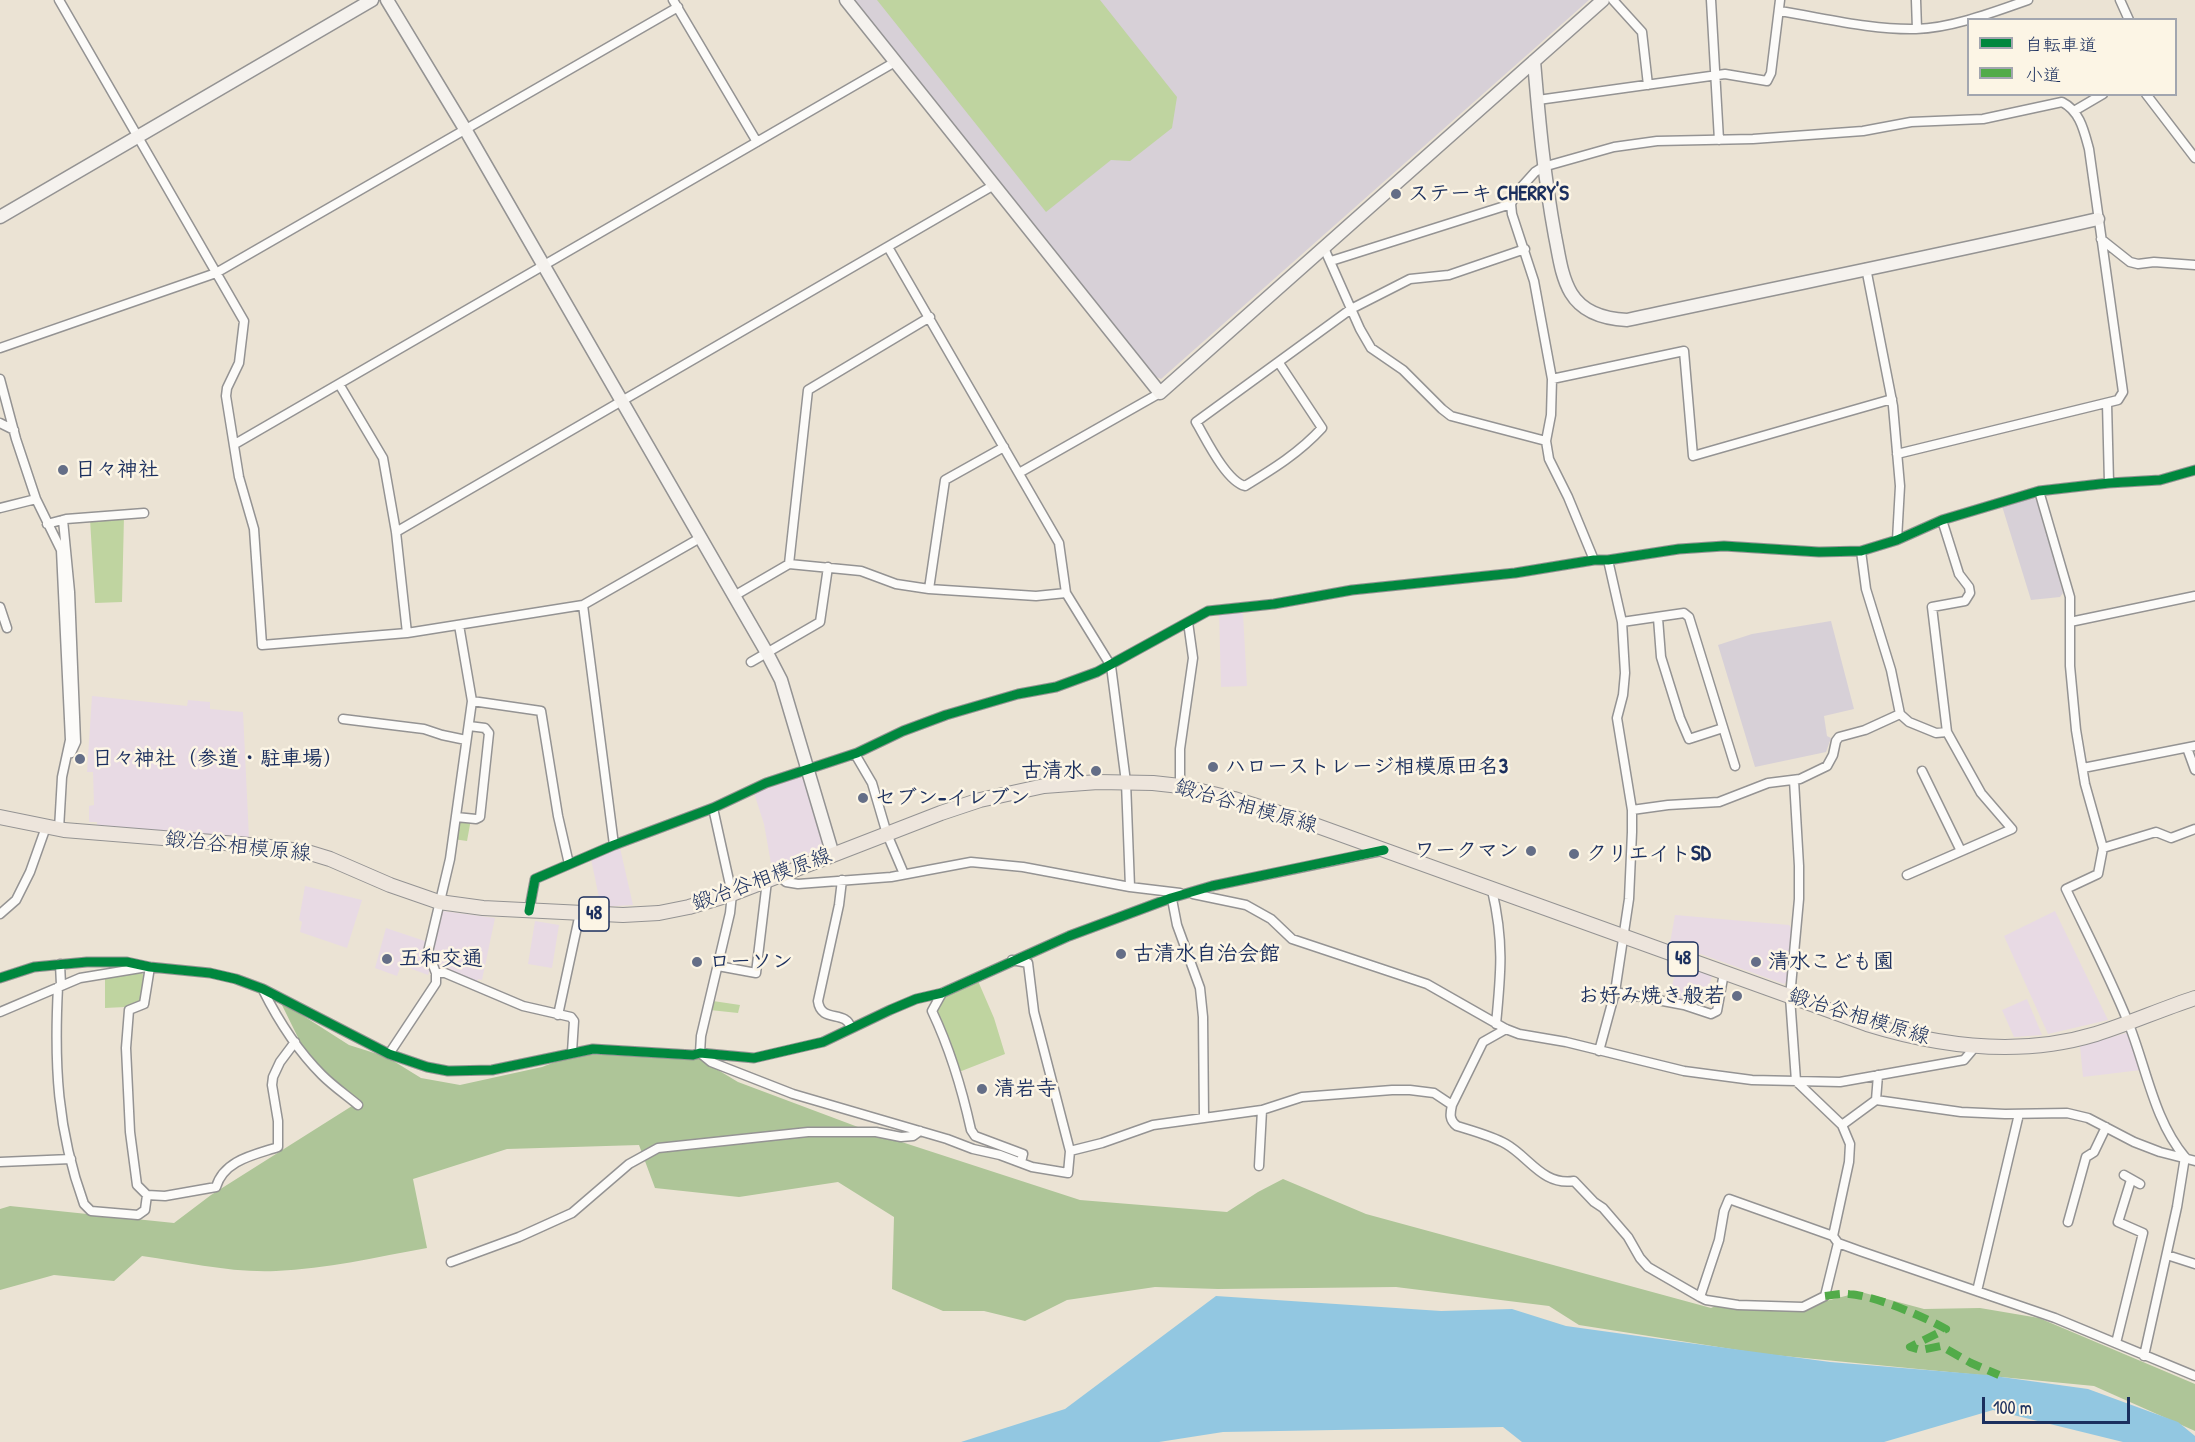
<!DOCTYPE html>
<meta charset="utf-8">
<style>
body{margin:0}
#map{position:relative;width:2195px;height:1442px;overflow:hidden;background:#ebe3d4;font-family:"Patrick Hand","Klee One",sans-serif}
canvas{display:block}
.legend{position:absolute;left:1967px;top:18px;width:210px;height:78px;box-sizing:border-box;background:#fcf5e5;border:2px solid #a2a6af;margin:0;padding:8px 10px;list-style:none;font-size:18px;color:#1b2f5e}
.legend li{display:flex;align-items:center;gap:12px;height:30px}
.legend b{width:30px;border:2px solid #a2a6af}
.scale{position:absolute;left:1982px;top:1397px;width:148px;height:27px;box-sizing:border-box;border:3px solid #1b2f5e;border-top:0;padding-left:8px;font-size:18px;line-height:21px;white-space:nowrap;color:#1b2f5e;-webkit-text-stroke:4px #fcf5e5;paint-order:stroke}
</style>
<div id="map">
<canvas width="2195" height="1442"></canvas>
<ul class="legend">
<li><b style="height:8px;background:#00873e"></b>自転車道</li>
<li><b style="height:8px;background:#52ab49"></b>小道</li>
</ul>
<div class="scale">100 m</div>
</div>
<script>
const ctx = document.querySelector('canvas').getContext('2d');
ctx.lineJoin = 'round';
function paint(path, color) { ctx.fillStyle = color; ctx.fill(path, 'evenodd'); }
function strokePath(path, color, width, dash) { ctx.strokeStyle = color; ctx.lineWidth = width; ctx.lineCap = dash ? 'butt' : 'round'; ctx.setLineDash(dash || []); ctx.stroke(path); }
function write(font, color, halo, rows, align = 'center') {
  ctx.font = font + ' "Patrick Hand","Klee One",sans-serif'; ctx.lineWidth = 5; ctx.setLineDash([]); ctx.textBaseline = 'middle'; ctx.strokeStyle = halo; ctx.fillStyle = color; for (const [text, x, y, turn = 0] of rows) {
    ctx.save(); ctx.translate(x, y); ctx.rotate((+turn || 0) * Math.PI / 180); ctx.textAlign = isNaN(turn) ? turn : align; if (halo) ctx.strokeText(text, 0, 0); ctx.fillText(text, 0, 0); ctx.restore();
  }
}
const built = new Path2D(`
 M 1238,610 L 1243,614 L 1247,686 L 1221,687 L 1219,611 Z
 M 92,696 L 187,706 L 188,700 L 210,702 L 210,709 L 243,712 L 249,838 L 97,825 L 97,822 L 89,822 L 89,806 L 94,805 L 93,772 L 87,772 Z
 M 800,777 L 805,780 L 825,846 L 824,849 L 772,869 L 764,824 L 754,793 Z
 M 620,848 L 633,905 L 601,907 L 591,859 Z
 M 305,886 L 362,900 L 347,948 L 300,932 L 302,922 L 299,920 Z
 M 443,911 L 495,918 L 482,980 L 478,979 L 477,983 L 439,967 L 433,948 L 439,915 Z
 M 2055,911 L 2108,1020 L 2048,1034 L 2004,936 Z
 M 1675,915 L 1789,925 L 1792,929 L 1787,981 L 1784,984 L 1670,943 Z
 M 535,921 L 559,925 L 552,968 L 528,964 Z
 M 386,928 L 425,941 L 424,958 L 430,969 L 428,975 L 404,966 L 400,968 L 397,976 L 375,968 Z
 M 1678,965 L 1712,976 L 1706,996 L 1702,996 L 1699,1007 L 1668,998 Z
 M 2027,999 L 2042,1035 L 2014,1037 L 2002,1010 Z
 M 2130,1032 L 2141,1070 L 2083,1077 L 2080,1046 Z`);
const industrial = new Path2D(`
 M 853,0 L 1589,0 L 1161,379 L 1154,376 Z
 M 2032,497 L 2037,500 L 2054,558 L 2063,593 L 2060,597 L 2031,600 L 2002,506 Z
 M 1831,621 L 1854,709 L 1824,716 L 1827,736 L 1831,738 L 1826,752 L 1755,767 L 1718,645 L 1752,634 Z`);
const green = new Path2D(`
 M 877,0 L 1100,0 L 1177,97 L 1172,128 L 1130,161 L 1111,160 L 1046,212 Z
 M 124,516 L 122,602 L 95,603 L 90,519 Z
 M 456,817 L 471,819 L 467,841 L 453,839 Z
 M 141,973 L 146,976 L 141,1001 L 125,1007 L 105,1008 L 105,977 Z
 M 978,981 L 994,1018 L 1005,1054 L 959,1072 L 936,1013 C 940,993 961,988 978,981 Z
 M 713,1001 L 740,1005 L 738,1013 L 710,1010 Z`);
const forest = new Path2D(`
 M 280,1001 L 349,1045 L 387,1057 L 421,1078 L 460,1085 L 542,1067 L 576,1054 L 698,1058 L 738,1082 L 874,1133 L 1080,1200 L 1227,1212 L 1258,1192 L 1283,1179 L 1366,1214 L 1711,1308 L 1718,1305 L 1805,1311 L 1822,1302 L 1861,1292 L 1924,1309 L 1980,1308 L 2039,1318 L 2195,1384 L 2195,1431 L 2094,1386 L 1763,1354 L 1579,1325 L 1549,1306 L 1396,1287 L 1218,1289 L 1155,1287 L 1067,1300 L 1025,1321 L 984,1311 L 943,1311 L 892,1289 L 894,1217 L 838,1182 L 739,1197 L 655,1188 L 639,1145 L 507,1149 L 413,1179 L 427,1248 C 377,1257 326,1269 276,1271 C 231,1273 186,1262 142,1256 L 114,1281 L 54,1275 L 0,1290 L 0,1209 L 10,1206 L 174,1223 L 211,1195 L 352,1106 L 312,1066 Z`);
const water = new Path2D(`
 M 1216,1296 L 1441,1311 L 1512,1309 L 1566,1326 L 1667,1340 L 1830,1362 L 1987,1375 L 2088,1389 L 2178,1422 L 2195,1436 L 2195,1442 L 2123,1442 L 1993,1410 L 1884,1442 L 1522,1442 L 1503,1427 L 1223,1432 L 1159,1442 L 961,1442 L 1065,1409 Z`);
const street = new Path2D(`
 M 59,0 L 244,321 L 239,363 L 227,388 L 226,396 L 239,477 L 254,529 L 262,645 L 407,633 L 583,605 L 700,538
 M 673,0 L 757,142
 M 1613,0 L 1642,32 L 1648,85
 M 1711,0 L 1719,140
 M 1916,0 L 1917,29
 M 2120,0 L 2129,20
 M 1779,11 C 1824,18 1871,30 1916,29 C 1952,28 1994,12 2028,0
 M 2146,94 L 2195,158
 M 1538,100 L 1725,74 L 1767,81 L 1771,73 L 1780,0
 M 2074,111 L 2103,94
 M 2101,239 L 2130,262 L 2138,264 L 2154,262 L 2195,265
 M 888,247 L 1059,543 L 1066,593 L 1111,666 L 1126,782 L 1130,887
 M 1324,248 L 1360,329 L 1371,348 L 1403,370 L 1442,409 L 1451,416 L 1546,441 L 1549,459 L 1568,497 L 1594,560
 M 1331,261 L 1511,204
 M 1866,268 L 1893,406 L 1900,486 L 1897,540
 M 0,348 L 216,273 L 678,7
 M 1279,363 L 1322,428 C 1299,453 1273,469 1245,486 C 1226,481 1206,439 1196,422 L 1351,309 L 1410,279 L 1449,275 L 1525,249
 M 0,379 L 16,439 L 36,499 L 61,550 L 70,740 L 62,777 L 59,829
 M 1552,379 L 1684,351 L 1693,456 L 1892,399
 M 339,384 L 383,458 L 396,532 L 407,633
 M 2107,403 L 2109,483
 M 0,423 L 14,430
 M 1546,441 L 1551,415 L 1552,379 L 1534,281 L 1512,214 L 1511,204 L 1517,192 L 1535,172 L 1543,167 L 1614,147 L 1657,141 L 1753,139 L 1863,131 L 1911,122 L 1983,119 L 2062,102 C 2080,111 2084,131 2089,149 L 2123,392 L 2118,400 L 1897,454
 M 235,444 L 895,62
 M 1019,473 L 1160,393
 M 2039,491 L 2070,597 L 2070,666 L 2076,730 L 2085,784 L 2103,848 L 2098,874 L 2066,889 C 2087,933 2110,977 2128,1022 C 2146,1066 2154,1121 2185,1157
 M 0,508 L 36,499
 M 63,520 L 70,592 L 76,742 L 71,753
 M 47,524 L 66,519 L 144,513
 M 396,532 L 994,185
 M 1861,551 L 1866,589 L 1891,670 L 1900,714 L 1909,722 L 1936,733 L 1947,732
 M 789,564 L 808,390 L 930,317
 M 929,589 L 945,480 L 1004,447
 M 734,596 L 789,564 L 861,571 L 896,584 L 929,589 L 1036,596 L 1066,593
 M 583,605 L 614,845
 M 0,607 L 7,628
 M 1658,618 L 1661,657 L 1680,718 L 1689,739 L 1723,728
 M 1622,622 L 1684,613 L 1689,617 L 1735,766
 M 2070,622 L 2195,596
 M 751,662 L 820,622 L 828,567
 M 472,701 L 541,711 L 558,816 L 569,864
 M 343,719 L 424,729 L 442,735 L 466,740
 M 2187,748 L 2195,770
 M 855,754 L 872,783 L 887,834 L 904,874
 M 2083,768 L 2195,746
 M 1922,771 L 1961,851
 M 1794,780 L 1799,866 L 1799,899 L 1790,997 L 1796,1081 L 1842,1125 L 1850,1144 L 1849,1162 L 1833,1236
 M 1180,786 L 1180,749 L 1193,658 L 1188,622
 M 1632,810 L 1668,805 L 1719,802 L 1768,783 L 1800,779 L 1827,766 L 1833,755 L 1836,741 L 1839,737 L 1865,730 L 1900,714
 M 456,817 L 476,819 L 480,817 L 489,733 L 485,728 L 469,726
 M 2103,848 L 2156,832 L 2171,838 L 2195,829
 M 1907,875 L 2012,829 L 1981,793 L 1947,732 L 1932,607 L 1965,601 L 1970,593 L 1969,587 L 1959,574 L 1942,520
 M 779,876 L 786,882 L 798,884 L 891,877 L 971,862 L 1023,867 L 1130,887 L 1180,893
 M 842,880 L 839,905 L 818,1001 C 821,1024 846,1009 851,1028
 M 1492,890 C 1504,941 1501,973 1496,1024
 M 1171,894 L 1177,925 L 1200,988 L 1203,1017 L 1204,1117
 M 1193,894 L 1246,905 L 1271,919 L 1292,939 L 1427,984 L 1506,1029 L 1519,1034 L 1566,1042 L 1684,1071 L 1752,1080 L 1840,1082 L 1964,1060 L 1975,1047
 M 529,911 L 535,879 L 614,845 L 713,808 L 766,783 L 857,753 L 903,731 L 946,715 L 1018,694 L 1056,687 L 1097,672 L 1208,611 L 1274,604 L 1352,590 L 1515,573 L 1594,560 L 1608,560 L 1679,549 L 1724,546 L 1819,552 L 1861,551 L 1897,540 L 1942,520 L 2039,491 L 2109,483 L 2160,480 L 2195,470
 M 0,914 L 16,900 L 30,872 L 46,827
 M 1012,960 L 1028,963 L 1034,1012 L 1070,1151
 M 60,964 L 61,985
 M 718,966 L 756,973 L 767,881
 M 150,967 L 144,1004 L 129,1010 L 126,1048 L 130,1132 L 137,1185 L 147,1195 L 165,1196 L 216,1187 C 224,1160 254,1155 278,1147 L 278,1121 L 272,1085 L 273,1077 L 280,1062 L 295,1042
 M 436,973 L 445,973 L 523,1006 L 571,1017 L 574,1021 L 572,1052
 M 0,978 L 34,967 L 87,962 L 127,962 L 150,967 L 210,973 L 236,979 L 263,989 L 389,1054 L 427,1067 L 448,1071 L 492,1070 L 593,1049 L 693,1055 L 700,1053 L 754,1058 L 823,1042 L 890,1010 L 916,999 L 942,993 L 1069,936 L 1171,898 L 1212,886 L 1381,851
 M 58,987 C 54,1064 57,1130 84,1204 L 91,1211 L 138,1215 L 145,1210 L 147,1195
 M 263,990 C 278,1020 298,1051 322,1075 C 333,1086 346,1095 358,1105
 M 1615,992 L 1684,1005 L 1711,1014 L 1717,1011 L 1724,973
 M 942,993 L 932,1011 C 950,1049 962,1089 971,1130 L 975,1136 L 1023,1154 L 1021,1162
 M 0,1012 L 80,978 L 147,967
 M 558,1015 L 580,913
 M 1599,1051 L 1615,992 L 1629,899 L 1632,832 L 1632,810 L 1617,718 L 1623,695 L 1625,673 L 1622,622 L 1608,560
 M 700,1053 L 711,1062 L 793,1094 L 947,1139 L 973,1149 L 1000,1155 L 1032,1167 L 1068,1173 L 1070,1151 L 1102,1143 L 1153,1125 L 1262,1110 L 1302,1097 L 1392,1090 L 1410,1090 L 1434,1093 L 1452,1105 C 1450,1114 1449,1120 1457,1126 C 1473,1131 1492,1136 1506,1144 C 1529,1157 1543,1186 1574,1181 L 1594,1202 L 1603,1208 L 1628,1237 L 1640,1258 L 1648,1267 L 1700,1297 L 1706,1300 L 1738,1305 L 1803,1307 L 1825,1296 L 1838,1243
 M 700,1053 L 701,1036 L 730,913 L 732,894 L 713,808
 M 389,1054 L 436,983 L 436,973 L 428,952 L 450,859 L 472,701 L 459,625
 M 1876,1100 L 1961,1112 L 2005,1114 L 2067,1113 L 2088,1118 L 2134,1142 L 2160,1152 L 2195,1161
 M 1452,1105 L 1483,1042 L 1506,1029
 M 1842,1125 L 1876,1100 L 1878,1075
 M 0,1162 L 71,1159
 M 1259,1166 L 1262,1110
 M 2124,1175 L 2140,1184
 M 2068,1222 L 2086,1157 L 2094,1152 L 2106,1127
 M 2167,1255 L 2195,1264
 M 451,1262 L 519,1237 L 572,1213 L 629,1164 L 658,1148 L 808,1132 L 876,1132 L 901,1137 L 913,1136 L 920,1131
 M 1977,1291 L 2019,1114
 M 1700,1297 L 1719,1240 L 1724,1211 L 1729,1199 L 1833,1236 L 1838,1243 L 1860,1251 L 2055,1318 L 2195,1376
 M 2116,1343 L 2143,1233 L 2118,1222 L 2131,1180
 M 2144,1356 L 2177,1207 L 2185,1157`);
const secondary = new Path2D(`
 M 387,0 L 465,129 L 767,653 L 781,680 L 833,855
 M 846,0 L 1160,393 L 1603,0
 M 1534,61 C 1539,121 1544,176 1555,236 C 1559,255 1561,276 1571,293 C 1583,313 1606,319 1627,320 C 1784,286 1941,255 2098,219
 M 0,217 L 372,0`);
const primary = new Path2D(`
 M 0,817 L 64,830 L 262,846 L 307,852 L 330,859 L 390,885 L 439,902 L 483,908 L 623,915 L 659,913 L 689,907 L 732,894 L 941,813 L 980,800 L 1044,786 L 1098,782 L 1153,783 L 1180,786 L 1234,799 L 1298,819 L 1867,1024 C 1941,1047 2020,1057 2096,1034 C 2130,1023 2162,1009 2195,998`);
const quiet = new Path2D(`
 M 1825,1296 C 1833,1295 1841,1293 1849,1294 C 1876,1296 1922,1316 1946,1329 L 1910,1347 L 1921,1350 L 1941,1346 L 1971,1363 L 1999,1375`);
const cycleway = new Path2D(`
 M 529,911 L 535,879 L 614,845 L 713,808 L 766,783 L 857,753 L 903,731 L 946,715 L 1018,694 L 1056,687 L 1097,672 L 1208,611 L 1274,604 L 1352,590 L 1515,573 L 1594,560 L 1608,560 L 1679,549 L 1724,546 L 1819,552 L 1861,551 L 1897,540 L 1942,520 L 2039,491 L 2109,483 L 2160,480 L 2195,470
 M 0,978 L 34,967 L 87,962 L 127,962 L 150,967 L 210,973 L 236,979 L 263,989 L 389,1054 L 427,1067 L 448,1071 L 492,1070 L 593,1049 L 693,1055 L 700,1053 L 754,1058 L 823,1042 L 890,1010 L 916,999 L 942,993 L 1069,936 L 1171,898 L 1212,886 L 1384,850`);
const markers = [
 [1396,194,6,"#646e87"],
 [63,470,6,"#646e87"],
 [80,759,6,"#646e87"],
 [1213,767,6,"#646e87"],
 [1096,771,6,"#646e87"],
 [863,798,6,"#646e87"],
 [1531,851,6,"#646e87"],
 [1574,854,6,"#646e87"],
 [1121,954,6,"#646e87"],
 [387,959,6,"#646e87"],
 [697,962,6,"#646e87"],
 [1756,962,6,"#646e87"],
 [1737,996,6,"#646e87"],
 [982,1089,6,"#646e87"]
];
const shields = [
 [594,914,30],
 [1683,959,30]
];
const shieldNames = [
 ["48",594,914],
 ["48",1683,959]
];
const poiNames = [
 ["ステーキ CHERRY'S",1408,194],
 ["日々神社",75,470],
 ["日々神社（参道・駐車場）",92,759],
 ["ハローストレージ相模原田名3",1225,767],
 ["古清水",1084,771,"right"],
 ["セブン-イレブン",875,798],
 ["ワークマン",1519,851,"right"],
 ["クリエイトSD",1586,854],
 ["古清水自治会館",1133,954],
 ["五和交通",399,959],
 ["ローソン",709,962],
 ["清水こども園",1768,962],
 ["お好み焼き般若",1725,996,"right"],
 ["清岩寺",994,1089]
];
const streetNames = [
 ["鍛冶谷相模原線",1246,807,16],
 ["鍛冶谷相模原線",238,847,6],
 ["鍛冶谷相模原線",762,880,-20],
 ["鍛冶谷相模原線",1859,1017,17]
];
paint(built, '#e8dae4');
paint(industrial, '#d7d0d7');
paint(green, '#bfd4a0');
paint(forest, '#aec598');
paint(water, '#92c7e1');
strokePath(street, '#949393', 11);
strokePath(secondary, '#949393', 15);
strokePath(primary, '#949393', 16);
strokePath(street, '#fcfbf9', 8);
strokePath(secondary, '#f5f2ee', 12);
strokePath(primary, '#ede5dc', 14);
strokePath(quiet, '#52ab49', 8, [15, 8]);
strokePath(cycleway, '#00873e', 9);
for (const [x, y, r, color] of markers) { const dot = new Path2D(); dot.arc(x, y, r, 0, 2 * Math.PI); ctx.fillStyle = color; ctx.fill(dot); strokePath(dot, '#fcf5e5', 2); }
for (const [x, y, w] of shields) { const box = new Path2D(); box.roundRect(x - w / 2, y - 17, w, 34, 4.5); ctx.fillStyle = '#fcf5e5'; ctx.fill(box); strokePath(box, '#1b2f5e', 1.5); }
write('bold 20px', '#1b2f5e', null, shieldNames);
write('bold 21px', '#1b2f5e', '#fcf5e5', poiNames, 'left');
write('21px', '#1b2f5e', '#fcf5e5', streetNames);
</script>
